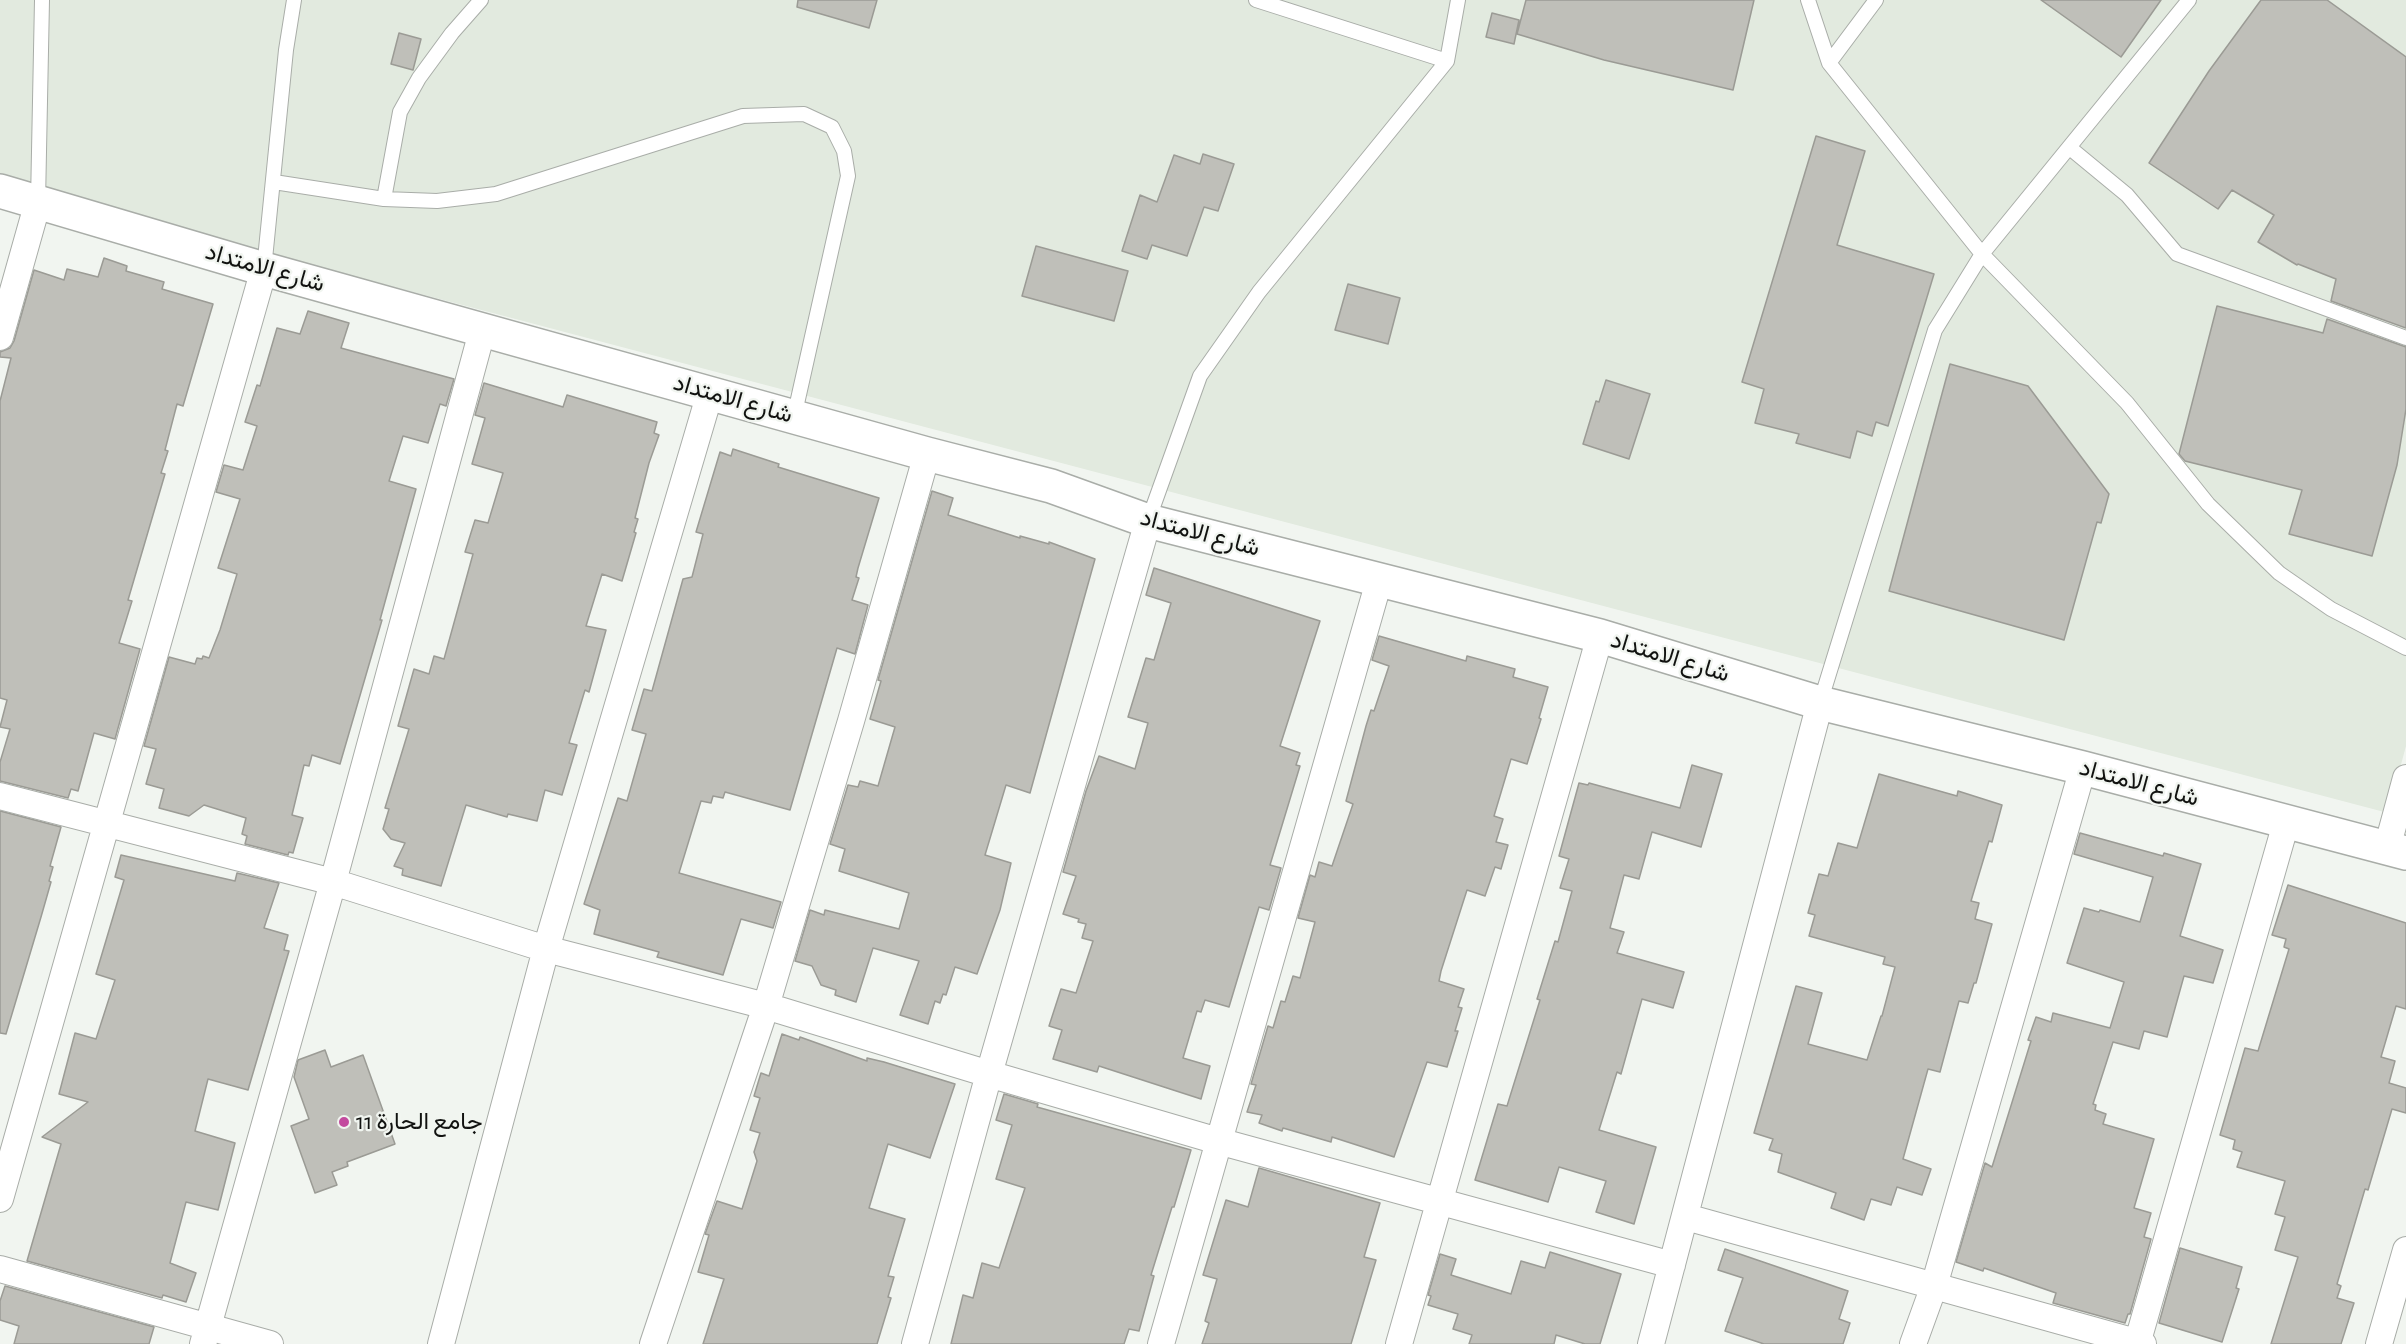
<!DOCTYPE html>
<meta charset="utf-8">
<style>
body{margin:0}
canvas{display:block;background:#f1f5f0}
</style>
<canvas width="2406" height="1344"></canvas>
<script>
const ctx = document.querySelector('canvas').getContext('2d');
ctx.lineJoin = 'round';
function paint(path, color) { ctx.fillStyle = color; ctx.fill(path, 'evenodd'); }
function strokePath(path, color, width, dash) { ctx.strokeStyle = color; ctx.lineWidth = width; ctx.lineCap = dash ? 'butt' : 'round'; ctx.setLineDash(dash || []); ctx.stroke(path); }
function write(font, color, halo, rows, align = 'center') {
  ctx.font = font + ' "Alegreya Sans",Vazirmatn,sans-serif'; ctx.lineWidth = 4.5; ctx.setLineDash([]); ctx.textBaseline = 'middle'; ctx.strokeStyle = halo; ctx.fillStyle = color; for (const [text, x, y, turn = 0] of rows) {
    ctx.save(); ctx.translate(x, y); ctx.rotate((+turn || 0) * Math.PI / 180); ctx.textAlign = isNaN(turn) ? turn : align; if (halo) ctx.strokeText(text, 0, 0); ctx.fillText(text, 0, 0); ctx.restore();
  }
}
const built = new Path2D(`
 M 0,0 L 2406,0 L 2406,746 L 2388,813 L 0,183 Z`);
const building = new Path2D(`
 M 798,0 L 877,0 L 869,28 L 797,7 Z
 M 1526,0 L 1754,0 L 1733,90 L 1604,60 L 1517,34 Z
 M 2041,0 L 2161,0 L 2121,57 Z
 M 2261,0 L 2327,0 L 2406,57 L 2406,328 L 2331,301 L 2336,279 L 2298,264 L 2297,265 L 2258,242 L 2274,215 L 2232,190 L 2218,209 L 2149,163 L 2209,71 Z
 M 1492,13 L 1519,20 L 1514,44 L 1486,37 Z
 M 399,33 L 421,39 L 413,70 L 391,64 Z
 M 1816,136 L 1865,151 L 1837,245 L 1934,274 L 1888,426 L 1876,422 L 1872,436 L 1857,431 L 1850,458 L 1796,443 L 1799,434 L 1755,423 L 1764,389 L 1742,382 Z
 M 1203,154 L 1234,164 L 1218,211 L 1204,207 L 1187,256 L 1152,245 L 1147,259 L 1122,251 L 1140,195 L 1157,202 L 1174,155 L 1200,164 Z
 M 1036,246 L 1128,271 L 1114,321 L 1022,296 Z
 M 104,258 L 127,266 L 126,271 L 164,282 L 162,289 L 213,304 L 183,406 L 177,404 L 165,450 L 168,451 L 161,473 L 165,474 L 128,600 L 132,601 L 119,643 L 140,649 L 115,739 L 94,733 L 78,791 L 71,789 L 68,798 L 0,781 L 0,762 L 10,729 L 0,727 L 7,700 L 0,698 L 0,401 L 11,358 L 0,357 L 0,352 L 10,348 L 14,341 L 34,270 L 64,280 L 67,269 L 98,277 Z
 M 1348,284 L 1400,298 L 1388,344 L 1335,330 Z
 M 2217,306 L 2323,333 L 2327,319 L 2406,347 L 2406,409 L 2397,465 L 2372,556 L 2289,534 L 2302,490 L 2185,461 L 2179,454 Z
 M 308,311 L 349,323 L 341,348 L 454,379 L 446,406 L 440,404 L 428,443 L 403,436 L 389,481 L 416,489 L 380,620 L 382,620 L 340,764 L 312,755 L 309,766 L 304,765 L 292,815 L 303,818 L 293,853 L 289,852 L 288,855 L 245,844 L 247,836 L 242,834 L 246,818 L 204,805 L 189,816 L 159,808 L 164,789 L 146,784 L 156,749 L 144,746 L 169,657 L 195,664 L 197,658 L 202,659 L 203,656 L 209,658 L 220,630 L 237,574 L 218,568 L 240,499 L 216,492 L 224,465 L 243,470 L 257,426 L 245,422 L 257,385 L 260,386 L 277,328 L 300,334 Z
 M 1950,364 L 2028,386 L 2109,494 L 2101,523 L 2097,522 L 2064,640 L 1889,591 Z
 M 1606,380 L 1650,394 L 1629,459 L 1583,444 L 1596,401 L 1599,402 Z
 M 484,383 L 563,407 L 567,395 L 657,422 L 654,433 L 659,435 L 649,463 L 635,518 L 638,519 L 634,532 L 636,533 L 622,581 L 602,574 L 586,626 L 606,630 L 589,692 L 585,690 L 569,743 L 577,745 L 562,795 L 545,790 L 537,821 L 508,814 L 507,817 L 466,805 L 441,886 L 402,875 L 403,869 L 394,866 L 405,843 L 391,839 L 383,829 L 389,809 L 385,808 L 409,729 L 398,726 L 414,669 L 429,674 L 434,656 L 444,659 L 473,554 L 465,552 L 475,520 L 488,523 L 503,473 L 472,464 L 485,418 L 475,415 Z
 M 733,449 L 779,464 L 778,467 L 879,498 L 858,568 L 856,577 L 859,578 L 852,600 L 868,605 L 855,654 L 837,648 L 790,810 L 725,792 L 723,798 L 713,796 L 711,803 L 701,801 L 679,873 L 781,902 L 773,928 L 741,919 L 723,975 L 657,957 L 659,952 L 594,934 L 600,910 L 584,904 L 618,798 L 627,801 L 646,734 L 632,730 L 644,689 L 652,691 L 683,579 L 692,577 L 703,534 L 696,532 L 720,452 L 731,456 Z
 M 932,491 L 953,498 L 948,515 L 1020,538 L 1020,536 L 1049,544 L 1049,542 L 1095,559 L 1030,793 L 1006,785 L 985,855 L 1011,863 L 1000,910 L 977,974 L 955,967 L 946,995 L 943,994 L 940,1003 L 935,1001 L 928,1024 L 900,1015 L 919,961 L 873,948 L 856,1002 L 835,995 L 836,990 L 821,985 L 812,966 L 795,961 L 810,910 L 824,915 L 825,910 L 899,929 L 909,893 L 839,871 L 845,849 L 830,844 L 848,785 L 858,787 L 860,781 L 878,786 L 895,727 L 870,719 L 881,681 L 878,680 Z
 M 1154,568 L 1320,621 L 1280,746 L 1300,753 L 1296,765 L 1300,766 L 1270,865 L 1281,868 L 1269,910 L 1259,907 L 1229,1007 L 1205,1000 L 1201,1012 L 1197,1011 L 1183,1058 L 1210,1066 L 1201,1099 L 1099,1066 L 1097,1072 L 1053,1059 L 1062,1030 L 1049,1026 L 1061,989 L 1076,993 L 1093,941 L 1082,938 L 1086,924 L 1078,922 L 1079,919 L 1063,914 L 1076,876 L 1063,872 L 1086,791 L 1099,756 L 1135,769 L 1148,723 L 1128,717 L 1146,658 L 1154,660 L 1171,603 L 1146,595 Z
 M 1379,636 L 1466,661 L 1467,656 L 1515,669 L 1513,677 L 1548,687 L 1539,718 L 1541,719 L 1527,764 L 1511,759 L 1494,816 L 1503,819 L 1496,842 L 1508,845 L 1501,869 L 1495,867 L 1485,896 L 1467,890 L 1441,971 L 1439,981 L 1464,989 L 1458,1007 L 1462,1008 L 1455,1031 L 1458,1031 L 1447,1067 L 1427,1062 L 1394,1157 L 1332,1137 L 1331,1142 L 1283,1128 L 1282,1131 L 1259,1123 L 1262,1115 L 1247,1112 L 1256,1085 L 1251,1084 L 1268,1026 L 1273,1028 L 1281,1001 L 1285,1002 L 1293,976 L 1300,978 L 1315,922 L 1298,918 L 1310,875 L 1315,877 L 1319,862 L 1332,866 L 1353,804 L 1346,801 L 1366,726 L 1371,710 L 1374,711 L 1389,666 L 1372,660 Z
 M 1692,765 L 1722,774 L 1701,847 L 1652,832 L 1639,879 L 1624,875 L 1610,928 L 1624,932 L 1617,953 L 1684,972 L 1673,1008 L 1642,999 L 1621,1074 L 1617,1072 L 1599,1130 L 1656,1147 L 1634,1224 L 1596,1212 L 1606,1181 L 1559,1167 L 1548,1202 L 1475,1180 L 1498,1104 L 1507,1106 L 1540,1000 L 1537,999 L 1555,941 L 1558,942 L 1572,891 L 1560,888 L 1569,859 L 1559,856 L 1579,783 L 1588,785 L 1589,783 L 1680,808 Z
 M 1879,774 L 1957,796 L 1958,791 L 2002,805 L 1992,842 L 1989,841 L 1971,901 L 1979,903 L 1975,919 L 1992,924 L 1976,983 L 1974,983 L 1968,1003 L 1959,1001 L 1940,1072 L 1928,1069 L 1903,1159 L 1931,1169 L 1922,1195 L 1897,1187 L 1891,1205 L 1871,1199 L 1864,1220 L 1831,1208 L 1836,1193 L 1778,1172 L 1782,1154 L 1769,1150 L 1773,1139 L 1754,1133 L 1796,986 L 1822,993 L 1808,1044 L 1867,1060 L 1881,1016 L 1882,1016 L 1895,967 L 1883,964 L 1885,957 L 1809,936 L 1815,915 L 1808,913 L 1819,874 L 1828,876 L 1838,843 L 1857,848 Z
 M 0,811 L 61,827 L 50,866 L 53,867 L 49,881 L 51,882 L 41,917 L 6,1034 L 0,1033 Z
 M 2080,833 L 2163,856 L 2164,853 L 2201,864 L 2180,936 L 2223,950 L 2213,983 L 2184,976 L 2167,1037 L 2144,1031 L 2139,1049 L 2113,1042 L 2093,1104 L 2096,1105 L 2095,1110 L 2106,1114 L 2103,1124 L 2154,1139 L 2134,1208 L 2151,1213 L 2144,1237 L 2151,1239 L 2130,1314 L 2128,1314 L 2125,1323 L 2053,1303 L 2056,1293 L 1984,1268 L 1983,1271 L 1956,1262 L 1985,1163 L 1992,1167 L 2031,1041 L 2028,1040 L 2036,1017 L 2051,1022 L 2053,1013 L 2110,1028 L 2124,982 L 2067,963 L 2084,908 L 2099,912 L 2100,910 L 2140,922 L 2153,877 L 2074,854 Z
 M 121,855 L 235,881 L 237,873 L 279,883 L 264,928 L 288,935 L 284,950 L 289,951 L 248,1090 L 208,1079 L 195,1131 L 235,1143 L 218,1210 L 186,1202 L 170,1263 L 196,1273 L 186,1302 L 163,1295 L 162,1298 L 27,1261 L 61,1144 L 42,1137 L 88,1102 L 59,1094 L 75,1033 L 96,1039 L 115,980 L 96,974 L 124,880 L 115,877 Z
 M 2288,885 L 2406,923 L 2406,1009 L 2396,1006 L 2381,1057 L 2395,1061 L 2389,1083 L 2406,1088 L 2406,1113 L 2392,1109 L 2368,1190 L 2365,1189 L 2337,1284 L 2341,1286 L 2337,1298 L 2354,1303 L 2341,1344 L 2271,1344 L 2298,1257 L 2275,1250 L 2285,1217 L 2275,1214 L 2285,1181 L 2237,1167 L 2242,1152 L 2233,1149 L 2235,1140 L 2220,1135 L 2245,1048 L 2258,1051 L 2289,949 L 2284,947 L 2286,939 L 2272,935 Z
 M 782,1034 L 799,1040 L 800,1037 L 867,1061 L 867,1058 L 884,1062 L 955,1084 L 930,1158 L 888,1144 L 869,1208 L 905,1219 L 888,1276 L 894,1277 L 888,1297 L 891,1298 L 877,1344 L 703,1344 L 724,1279 L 698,1272 L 709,1235 L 705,1234 L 717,1201 L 742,1209 L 757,1161 L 754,1152 L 760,1133 L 750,1130 L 760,1098 L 754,1096 L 761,1073 L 769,1076 Z
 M 325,1050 L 331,1067 L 363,1055 L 395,1144 L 347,1162 L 348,1166 L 332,1172 L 337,1185 L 315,1193 L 291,1126 L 309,1119 L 294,1077 L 298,1060 Z
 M 1004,1094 L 1038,1104 L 1037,1107 L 1191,1150 L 1174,1207 L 1172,1207 L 1151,1275 L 1154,1276 L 1139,1331 L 1129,1329 L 1124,1344 L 951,1344 L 963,1295 L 973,1298 L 982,1263 L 999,1268 L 1025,1188 L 996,1179 L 1012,1125 L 996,1120 Z
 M 1259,1168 L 1380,1203 L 1364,1257 L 1376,1260 L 1351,1344 L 1202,1344 L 1209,1323 L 1205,1321 L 1217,1279 L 1203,1275 L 1226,1200 L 1248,1207 Z
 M 2180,1248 L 2242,1267 L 2236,1288 L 2239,1289 L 2222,1342 L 2159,1323 Z
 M 1725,1249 L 1848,1291 L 1839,1319 L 1850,1323 L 1843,1344 L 1764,1344 L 1725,1331 L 1743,1278 L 1718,1270 Z
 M 1550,1252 L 1621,1274 L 1600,1344 L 1585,1344 L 1556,1335 L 1554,1344 L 1469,1344 L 1472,1335 L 1453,1329 L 1458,1314 L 1428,1305 L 1431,1296 L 1428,1295 L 1440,1254 L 1456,1259 L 1451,1275 L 1511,1294 L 1521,1261 L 1545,1268 Z
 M 5,1286 L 154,1327 L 149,1344 L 14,1344 L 19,1326 L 0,1320 L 0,1301 Z`);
const service = new Path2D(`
 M 1256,0 L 1447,61
 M 1808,0 L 1829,63 L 1982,254 L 2127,403 L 2208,504 L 2279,573 L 2331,609 L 2406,648
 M 1829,63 L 1876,0
 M 2070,148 L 2127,195 L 2177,254 L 2406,338
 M 274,182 L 384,199 L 437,201 L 496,194 L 743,116 L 804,114 L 832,127 L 844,151 L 848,176 L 794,417
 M 384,199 L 400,112 L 419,78 L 452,33 L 481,0
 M 38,202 L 42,0
 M 264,269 L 286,50 L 294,0
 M 1148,521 L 1200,376 L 1259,292 L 1447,61 L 1458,0
 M 1820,703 L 1935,330 L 1982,254 L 2189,0`);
const minor = new Path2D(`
 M 0,337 L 38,202
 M 0,796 L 333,882 L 546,949 L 766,1006 L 989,1074 L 1218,1141 L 1672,1265
 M 2387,848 L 2406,778
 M 0,1199 L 264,269
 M 1686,1217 L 2143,1344
 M 0,1269 L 270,1344
 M 203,1344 L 333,882 L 483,328
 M 441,1344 L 546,949 L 710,393
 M 653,1344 L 766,1006 L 851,721 L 927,454
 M 915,1344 L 989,1074 L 1148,521
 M 1161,1344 L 1379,581
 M 1399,1344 L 1600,636
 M 1651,1344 L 1820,703
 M 1913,1344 L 1934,1286 L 2083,768
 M 2137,1344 L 2286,823
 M 2379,1344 L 2406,1250`);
const tertiary = new Path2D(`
 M 0,191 L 264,269 L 927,454 L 1051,486 L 1148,521 L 1600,636 L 1820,703 L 2083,768 L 2406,853`);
const markers = [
 [344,1122,6,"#c34a9e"]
];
const streetNames = [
 ["شارع الامتداد",265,268,16],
 ["شارع الامتداد",733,399,16],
 ["شارع الامتداد",1200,533,15],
 ["شارع الامتداد",1670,657,17],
 ["شارع الامتداد",2139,783,15]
];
const poiNames = [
 ["جامع الحارة 11",356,1122]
];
paint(built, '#e2eadf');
paint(building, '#bfbfb9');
strokePath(building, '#9b9b95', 1.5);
strokePath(service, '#a9ada8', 16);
strokePath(minor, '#a9ada8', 28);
strokePath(tertiary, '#a9ada8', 36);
strokePath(service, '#fff', 14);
strokePath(minor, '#fff', 26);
strokePath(tertiary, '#fff', 33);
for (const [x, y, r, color] of markers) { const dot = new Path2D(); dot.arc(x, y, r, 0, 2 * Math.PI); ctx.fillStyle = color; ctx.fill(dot); strokePath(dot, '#f1f5f0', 2); }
write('24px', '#111210', '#f1f5f0', streetNames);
write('24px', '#111210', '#f1f5f0', poiNames, 'left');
</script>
